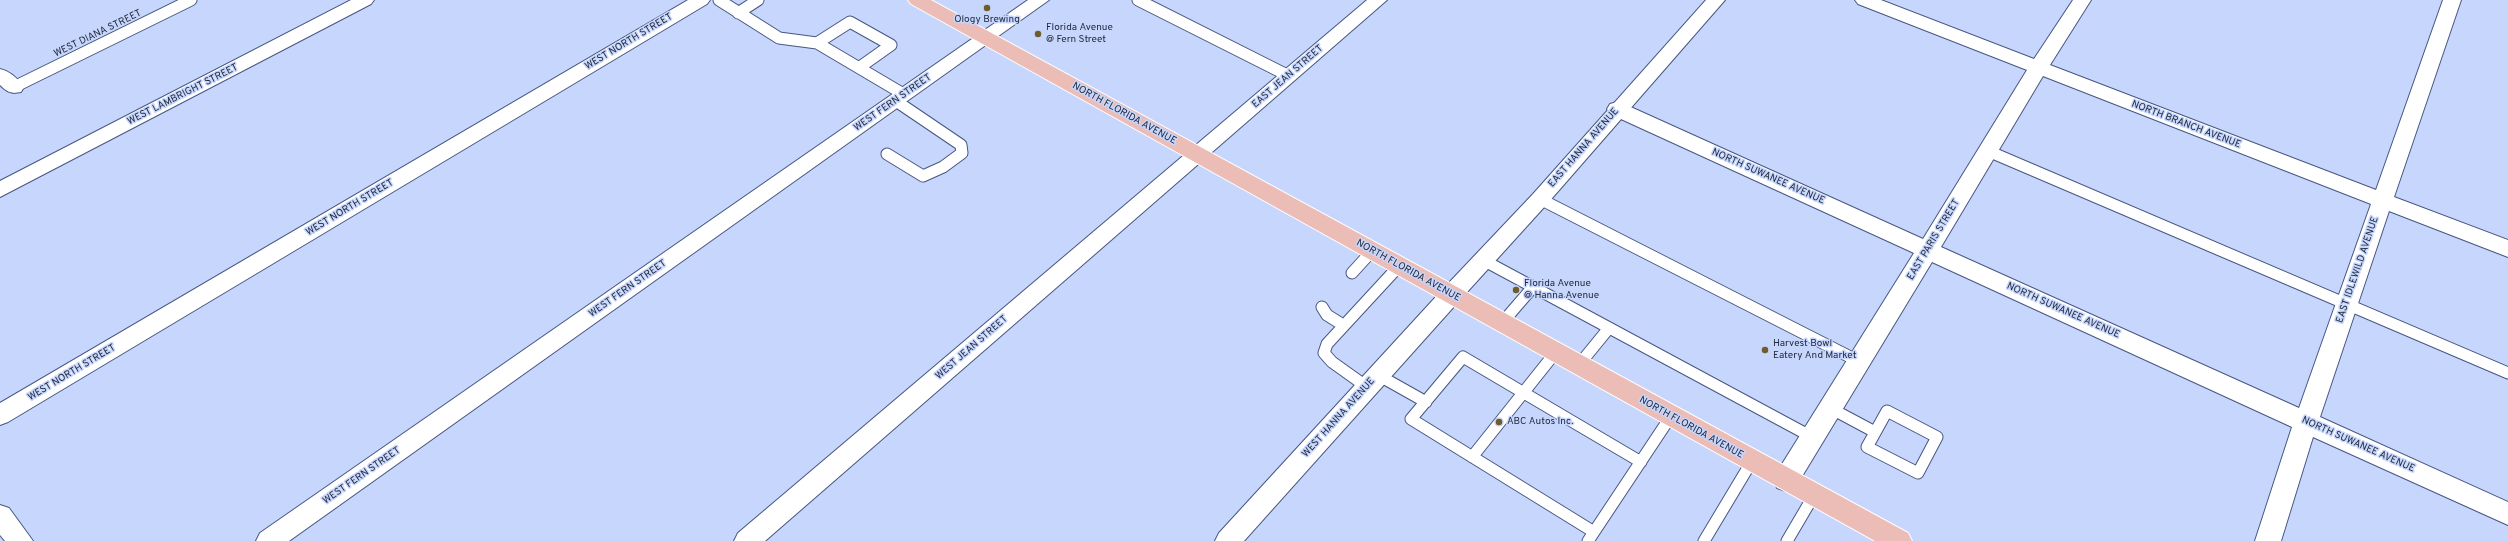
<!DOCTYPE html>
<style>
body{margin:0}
canvas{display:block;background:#c6d6fd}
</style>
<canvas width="2508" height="541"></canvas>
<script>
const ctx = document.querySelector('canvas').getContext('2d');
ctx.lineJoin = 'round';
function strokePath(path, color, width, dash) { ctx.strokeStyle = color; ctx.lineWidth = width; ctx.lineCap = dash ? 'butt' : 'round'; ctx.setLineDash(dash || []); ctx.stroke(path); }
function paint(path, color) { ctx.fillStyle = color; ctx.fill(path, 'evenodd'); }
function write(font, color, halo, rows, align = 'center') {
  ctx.font = font + ' Overpass,sans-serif'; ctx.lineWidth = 3; ctx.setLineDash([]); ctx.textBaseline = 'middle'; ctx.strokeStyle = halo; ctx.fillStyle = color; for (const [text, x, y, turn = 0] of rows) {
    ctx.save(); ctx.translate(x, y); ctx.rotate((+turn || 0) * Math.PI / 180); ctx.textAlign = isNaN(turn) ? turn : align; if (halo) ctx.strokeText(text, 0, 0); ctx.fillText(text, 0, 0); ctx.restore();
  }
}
const service = new Path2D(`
 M 719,0 L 779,38 L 817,43 L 905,95
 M 1138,0 L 1289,76
 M 738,13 L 758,0
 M 817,43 L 850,22 L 891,45 L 860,67
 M 14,87 L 191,0
 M 1988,151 L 2508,373
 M 887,154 L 923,176 L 943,167 L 962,153 L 961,145 L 896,101
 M 1540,199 L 1860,362
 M 1483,260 L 1812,437
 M 1352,273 L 1372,251
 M 1322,307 L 1327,315 L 1343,325
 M 1502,323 L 1533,287
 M 1578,366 L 1609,328
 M 1378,375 L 1426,402
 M 1367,387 L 1332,362 L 1324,353 L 1327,344 L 1399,266
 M 1830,408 L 1875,432
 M 1887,411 L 1937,437 L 1918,473 L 1867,447 Z
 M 1472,457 L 1555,353
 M 1594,532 L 1411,419 L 1463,357 L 1641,462
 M 1588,541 L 1671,416
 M 1704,541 L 1752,461
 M 1787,541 L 1814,495`);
const minor = new Path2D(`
 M 351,0 L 374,0 L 371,4 L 0,197 L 0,181 Z
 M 688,0 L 710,0 L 707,4 L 8,422 L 0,425 L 0,403 Z
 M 1028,0 L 1049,0 L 289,541 L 256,541 L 260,533 Z
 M 1367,0 L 1387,0 L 765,541 L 734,541 L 738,533 Z
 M 1855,0 L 1881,0 L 2034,59 L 2073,0 L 2091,0 L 2050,65 L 2376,190 L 2443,0 L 2461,0 L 2394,197 L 2508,240 L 2508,257 L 2389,211 L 2320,417 L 2508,502 L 2508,525 L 2313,437 L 2281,541 L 2255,541 L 2292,427 L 1932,262 L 1795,488 L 1786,491 L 1777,488 L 1774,480 L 1777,472 L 1914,253 L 1610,114 L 1607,109 L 1610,104 L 1617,102 L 1624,104 L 1923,239 L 2027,70 L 1858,4 ZM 2043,76 L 2371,204 L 2299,408 L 1941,247 Z
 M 0,69 C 10,71 18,79 24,87 L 21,92 C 11,94 7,92 0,85 Z
 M 1451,286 L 1459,289 L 1462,295 L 1459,301 L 1244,541 L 1215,541 L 1219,533 L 1443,289 Z
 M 0,505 L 9,508 L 33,541 L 5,541 L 0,535 Z`);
const tertiary = new Path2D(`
 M 1706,0 L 1725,0 L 1547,204 L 1459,301 L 1451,304 L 1443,301 L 1440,295 L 1443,289 L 1533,194 Z`);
const primary = new Path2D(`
 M 908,0 L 931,0 L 1908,533 L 1912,541 L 1875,541 L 911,4 Z`);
const markers = [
 [987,8,4,"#705c2b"],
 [1038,34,4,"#705c2b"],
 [1516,290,4,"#705c2b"],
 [1765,350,4,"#705c2b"],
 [1499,422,4,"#705c2b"]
];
const poiNames = [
 ["Ology Brewing",987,20,"center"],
 ["Florida Avenue",1046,28],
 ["@ Fern Street",1046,40],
 ["Florida Avenue",1524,284],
 ["@ Hanna Avenue",1524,296],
 ["Harvest Bowl",1773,344],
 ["Eatery And Market",1773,356],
 ["ABC Autos Inc.",1507,422]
];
const streetNames = [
 ["WEST DIANA STREET",98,34,-26],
 ["WEST NORTH STREET",629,42,-31],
 ["EAST JEAN STREET",1288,77,-41],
 ["WEST LAMBRIGHT STREET",183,95,-27],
 ["WEST FERN STREET",893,103,-35],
 ["NORTH FLORIDA AVENUE",1124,114,29],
 ["NORTH BRANCH AVENUE",2186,125,21],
 ["EAST HANNA AVENUE",1584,148,-49],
 ["NORTH SUWANEE AVENUE",1768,177,24],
 ["WEST NORTH STREET",350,208,-31],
 ["EAST PARIS STREET",1934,240,-59],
 ["EAST IDLEWILD AVENUE",2358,270,-71],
 ["NORTH FLORIDA AVENUE",1408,271,29],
 ["WEST FERN STREET",628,289,-35],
 ["NORTH SUWANEE AVENUE",2063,311,24],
 ["WEST JEAN STREET",972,348,-41],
 ["WEST NORTH STREET",72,373,-31],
 ["WEST HANNA AVENUE",1339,418,-48],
 ["NORTH FLORIDA AVENUE",1691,428,29],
 ["NORTH SUWANEE AVENUE",2358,445,24],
 ["WEST FERN STREET",362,476,-35]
];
strokePath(service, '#485780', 13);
strokePath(minor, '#485780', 2);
strokePath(tertiary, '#485780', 2);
strokePath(primary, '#fff', 2);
strokePath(service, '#fff', 11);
paint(minor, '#fff');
paint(tertiary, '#fff');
paint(primary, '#ecbcb6');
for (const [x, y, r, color] of markers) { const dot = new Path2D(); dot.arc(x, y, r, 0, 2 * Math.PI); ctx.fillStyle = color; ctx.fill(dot); strokePath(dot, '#c6d6fd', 1.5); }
write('10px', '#232a3c', '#c6d6fd', poiNames, 'left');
write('10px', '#232a3c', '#c6d6fd', streetNames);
</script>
